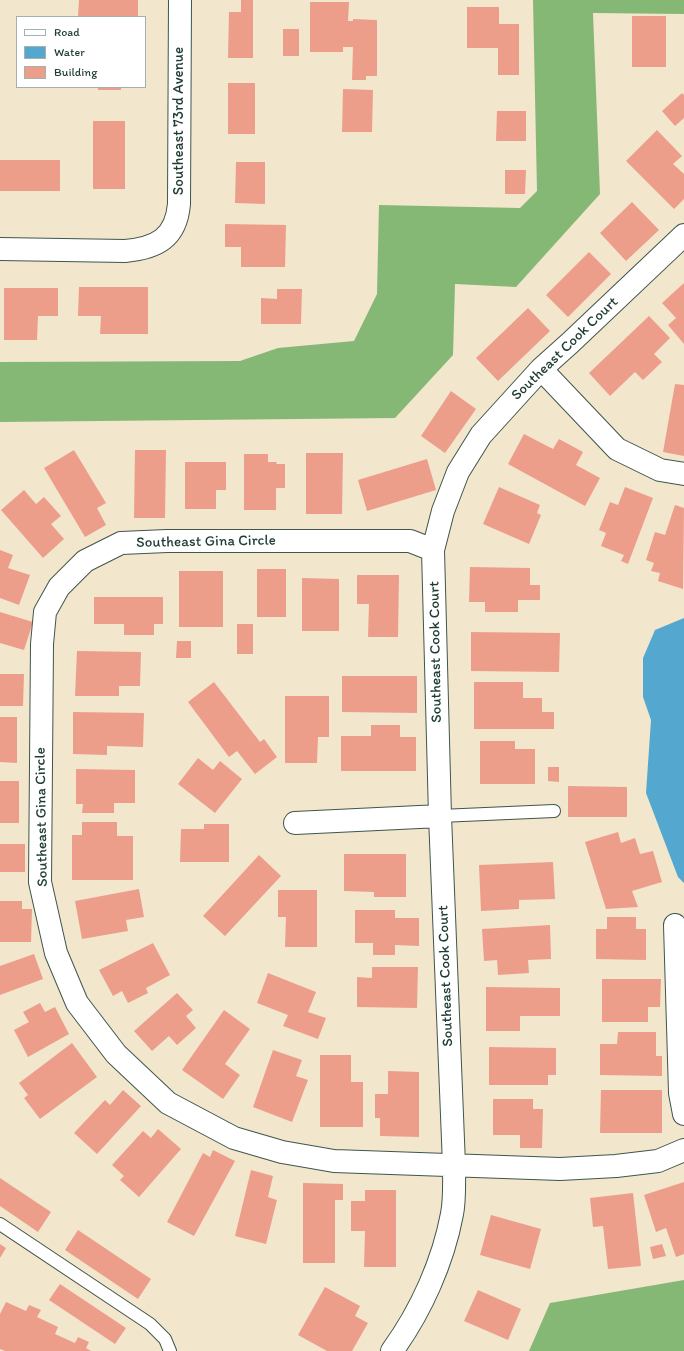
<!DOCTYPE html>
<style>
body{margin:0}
#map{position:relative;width:684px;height:1351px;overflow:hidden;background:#f2e6cd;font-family:Itim,sans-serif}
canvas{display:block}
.legend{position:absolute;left:16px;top:16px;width:130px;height:72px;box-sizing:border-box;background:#fff;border:1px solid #a5b1ae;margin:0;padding:5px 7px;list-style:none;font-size:12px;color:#1f3d34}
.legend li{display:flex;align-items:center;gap:8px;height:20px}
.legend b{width:20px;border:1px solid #a5b1ae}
</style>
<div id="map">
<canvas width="684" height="1351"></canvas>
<ul class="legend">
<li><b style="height:5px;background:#fff"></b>Road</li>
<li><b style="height:11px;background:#54a8d0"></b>Water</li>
<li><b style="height:11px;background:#ed9e8b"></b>Building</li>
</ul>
</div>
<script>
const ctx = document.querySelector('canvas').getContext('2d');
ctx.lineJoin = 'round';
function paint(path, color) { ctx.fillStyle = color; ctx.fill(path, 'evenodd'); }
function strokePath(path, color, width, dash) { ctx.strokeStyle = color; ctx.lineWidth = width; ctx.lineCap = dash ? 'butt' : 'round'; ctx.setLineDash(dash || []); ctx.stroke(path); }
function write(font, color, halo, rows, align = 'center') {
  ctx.font = font + ' Itim,sans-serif'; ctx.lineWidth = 3; ctx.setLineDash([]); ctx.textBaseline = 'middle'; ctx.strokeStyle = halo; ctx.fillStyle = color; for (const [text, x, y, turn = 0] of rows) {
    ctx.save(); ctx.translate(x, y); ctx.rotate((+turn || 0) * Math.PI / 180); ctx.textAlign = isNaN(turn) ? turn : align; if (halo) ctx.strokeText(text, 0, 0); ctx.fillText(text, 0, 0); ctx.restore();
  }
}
const forest = new Path2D(`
 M 533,0 L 684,0 L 684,14 L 593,13 L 600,194 L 516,287 L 455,284 L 453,355 L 395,418 L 0,422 L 0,362 L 240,361 L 278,348 L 354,341 L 377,294 L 379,205 L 520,208 L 537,191 Z
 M 684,1280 L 684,1351 L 529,1351 L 550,1303 Z`);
const water = new Path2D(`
 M 684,618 L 684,883 L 678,877 L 646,793 L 651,720 L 643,697 L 643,658 L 655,630 Z`);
const building = new Path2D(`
 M 79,0 L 138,0 L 138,17 L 78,17 Z
 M 241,0 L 253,0 L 253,58 L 228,58 L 229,12 L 241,12 Z
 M 310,2 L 349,2 L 348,21 L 353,21 L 353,19 L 377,20 L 377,76 L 366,76 L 366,80 L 352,80 L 353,47 L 343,47 L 343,52 L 310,52 Z
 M 467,7 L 499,7 L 499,24 L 519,24 L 519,75 L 498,75 L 498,48 L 467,48 Z
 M 632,16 L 666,16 L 666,67 L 632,67 Z
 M 283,29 L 299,29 L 299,56 L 283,56 Z
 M 228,83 L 255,83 L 255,134 L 228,134 Z
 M 98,87 L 121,87 L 121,90 L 98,90 Z
 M 343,89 L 373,90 L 372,132 L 342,132 Z
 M 682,93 L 684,95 L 684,118 L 675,126 L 662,111 Z
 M 497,111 L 526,111 L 526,141 L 496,141 Z
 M 93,121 L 125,121 L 125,189 L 93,189 Z
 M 657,130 L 682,156 L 673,164 L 684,174 L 684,199 L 674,209 L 626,161 Z
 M 0,160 L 60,160 L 60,191 L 0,191 Z
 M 236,162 L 265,162 L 265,204 L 235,203 Z
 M 505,170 L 526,170 L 525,194 L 505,194 Z
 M 632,202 L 659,230 L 626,261 L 600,233 Z
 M 225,224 L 286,225 L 285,267 L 241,267 L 241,247 L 225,247 Z
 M 589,252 L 611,274 L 568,317 L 546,295 Z
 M 684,283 L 684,344 L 668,325 L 676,318 L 662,303 Z
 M 79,287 L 148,287 L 148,334 L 100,334 L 101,316 L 78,316 Z
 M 4,288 L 58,288 L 58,316 L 38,316 L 37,340 L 4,340 Z
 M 277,289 L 302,289 L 301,324 L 261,324 L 261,298 L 277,299 Z
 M 528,308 L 550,331 L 498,381 L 476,358 Z
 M 649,316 L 670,338 L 654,354 L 662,362 L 643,380 L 635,372 L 610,396 L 589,373 Z
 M 675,384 L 684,385 L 684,456 L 663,452 Z
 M 451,391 L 476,409 L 445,453 L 421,436 Z
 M 524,434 L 553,449 L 559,439 L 583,452 L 576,465 L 600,478 L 585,506 L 508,464 Z
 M 74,450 L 106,503 L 97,508 L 106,525 L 85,537 L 44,468 Z
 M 135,450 L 166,450 L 165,518 L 134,518 Z
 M 306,453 L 343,453 L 342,514 L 306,514 Z
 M 244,454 L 268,454 L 268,462 L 277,462 L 276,464 L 285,464 L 285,488 L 276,488 L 276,510 L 244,510 Z
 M 427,459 L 436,490 L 367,511 L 358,480 Z
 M 185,462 L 226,462 L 226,490 L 216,490 L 216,509 L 185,509 Z
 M 499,487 L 540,505 L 537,513 L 541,515 L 529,544 L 483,524 Z
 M 625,487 L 653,498 L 628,564 L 621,561 L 624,555 L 601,546 L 606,533 L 599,530 L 610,502 L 618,505 Z
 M 24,490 L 36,504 L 44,497 L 61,516 L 51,524 L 64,539 L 43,558 L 1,510 Z
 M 675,505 L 684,508 L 683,589 L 658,581 L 660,573 L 651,571 L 654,563 L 646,560 L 655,532 L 665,535 Z
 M 0,550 L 13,555 L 8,568 L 30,575 L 19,605 L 0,598 Z
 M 470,567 L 530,568 L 530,585 L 540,585 L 540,600 L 518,600 L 518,612 L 485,612 L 485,602 L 469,602 Z
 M 257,569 L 286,569 L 286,617 L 257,617 Z
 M 179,571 L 223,571 L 223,627 L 179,627 Z
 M 357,575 L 399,575 L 398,637 L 368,637 L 369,604 L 357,604 Z
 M 302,578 L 339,579 L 339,631 L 302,631 Z
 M 94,597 L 163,597 L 163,624 L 154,624 L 154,635 L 124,635 L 124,624 L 94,624 Z
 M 0,612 L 33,622 L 24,650 L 0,643 Z
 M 237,624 L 253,624 L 253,654 L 237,654 Z
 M 471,632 L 560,633 L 559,672 L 471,671 Z
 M 177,641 L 191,641 L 191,658 L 176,658 Z
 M 77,651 L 141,652 L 140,686 L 119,686 L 119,696 L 75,696 Z
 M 0,674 L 24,674 L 23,706 L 0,706 Z
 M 342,676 L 417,676 L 417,713 L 342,712 Z
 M 214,682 L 260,742 L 264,739 L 277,757 L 255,774 L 237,751 L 229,757 L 188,702 Z
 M 474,682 L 523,682 L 523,698 L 542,698 L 542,712 L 554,712 L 554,729 L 474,729 Z
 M 285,696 L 329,696 L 329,737 L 318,737 L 317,763 L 285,763 Z
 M 73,712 L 144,713 L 143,747 L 107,746 L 107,755 L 73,754 Z
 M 0,717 L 17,717 L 17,763 L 0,762 Z
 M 371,725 L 400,725 L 400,737 L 416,737 L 416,771 L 341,771 L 341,736 L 371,736 Z
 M 480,741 L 515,741 L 515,749 L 535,749 L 535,784 L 480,784 Z
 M 198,758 L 213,770 L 220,761 L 242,779 L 215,813 L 178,784 Z
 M 548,767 L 559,767 L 559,782 L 548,781 Z
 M 76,769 L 135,770 L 135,803 L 114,803 L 114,813 L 82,813 L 83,804 L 76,804 Z
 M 0,781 L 19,781 L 19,823 L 0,823 Z
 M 568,786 L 627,787 L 627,817 L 568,817 Z
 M 82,822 L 117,822 L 117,836 L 133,836 L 133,880 L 72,880 L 72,835 L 82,835 Z
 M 204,824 L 229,824 L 229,862 L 180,862 L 181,829 L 204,829 Z
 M 618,832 L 621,843 L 635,838 L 640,854 L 653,851 L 662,882 L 632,891 L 638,907 L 606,909 L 585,842 Z
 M 0,844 L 25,844 L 25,872 L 0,872 Z
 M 344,854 L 406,854 L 406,897 L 374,897 L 374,892 L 344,891 Z
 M 259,855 L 281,876 L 225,936 L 203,916 Z
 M 553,862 L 555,899 L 519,900 L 519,909 L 481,911 L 479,865 Z
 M 139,889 L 144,917 L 126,920 L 128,931 L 82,939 L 75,901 Z
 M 278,890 L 317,890 L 317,947 L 285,947 L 286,917 L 278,917 Z
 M 0,901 L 22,901 L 22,909 L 32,909 L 31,942 L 0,942 Z
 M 355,910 L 395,910 L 395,918 L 419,918 L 419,946 L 395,945 L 395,955 L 373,955 L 373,943 L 355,943 Z
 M 607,917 L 636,917 L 636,929 L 646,929 L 646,960 L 596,959 L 596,929 L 607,929 Z
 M 550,925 L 551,959 L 528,960 L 529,973 L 498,975 L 497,960 L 484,961 L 482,929 Z
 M 153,943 L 170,975 L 146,988 L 148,993 L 128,1003 L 122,991 L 113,996 L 99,970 Z
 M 34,954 L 43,979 L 0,995 L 0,966 Z
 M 372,967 L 418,967 L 417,1008 L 357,1007 L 357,977 L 372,978 Z
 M 268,973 L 316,992 L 308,1012 L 326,1018 L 318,1039 L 283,1026 L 288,1015 L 257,1003 Z
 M 602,979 L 661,979 L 660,1007 L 648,1007 L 648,1022 L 602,1022 Z
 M 486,987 L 560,988 L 560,1016 L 520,1016 L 520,1031 L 486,1031 Z
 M 177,993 L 193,1010 L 186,1016 L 196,1028 L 177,1045 L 169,1036 L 152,1051 L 134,1031 Z
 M 40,1003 L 45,1012 L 55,1007 L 69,1034 L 28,1057 L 14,1030 L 29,1022 L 23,1012 Z
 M 224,1010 L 250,1029 L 225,1064 L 240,1075 L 223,1099 L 182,1070 Z
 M 618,1032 L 656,1032 L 656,1056 L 662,1056 L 662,1076 L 600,1075 L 600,1044 L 617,1044 Z
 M 72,1043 L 97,1077 L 40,1119 L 24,1098 L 28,1095 L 19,1083 Z
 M 489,1047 L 556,1048 L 556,1075 L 548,1075 L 548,1085 L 489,1085 Z
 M 273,1050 L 302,1060 L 296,1076 L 308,1080 L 292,1122 L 253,1107 Z
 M 320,1055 L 351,1055 L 351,1082 L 363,1082 L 363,1127 L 320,1127 Z
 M 388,1071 L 419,1072 L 419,1137 L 380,1136 L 380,1118 L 375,1118 L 375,1094 L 388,1094 Z
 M 123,1090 L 141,1106 L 97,1154 L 74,1133 L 105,1100 L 110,1105 Z
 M 601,1090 L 662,1090 L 662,1133 L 600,1133 Z
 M 493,1099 L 533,1099 L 533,1109 L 543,1109 L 542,1148 L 520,1148 L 520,1135 L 493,1135 Z
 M 158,1129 L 181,1149 L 139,1197 L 120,1180 L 124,1176 L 112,1165 L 143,1131 L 151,1138 Z
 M 213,1150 L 235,1161 L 194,1236 L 167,1222 L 203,1153 L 210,1157 Z
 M 251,1170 L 273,1176 L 268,1197 L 277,1200 L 266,1244 L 235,1236 Z
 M 0,1178 L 51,1212 L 38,1232 L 0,1206 Z
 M 684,1182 L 684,1254 L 676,1257 L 666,1228 L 656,1232 L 644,1195 Z
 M 303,1183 L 343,1184 L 343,1200 L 335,1200 L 335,1263 L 303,1263 Z
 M 365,1190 L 396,1190 L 396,1267 L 364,1267 L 365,1231 L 351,1231 L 351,1201 L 365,1201 Z
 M 633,1193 L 641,1266 L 608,1269 L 603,1226 L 593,1227 L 590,1198 Z
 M 491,1215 L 541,1229 L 530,1269 L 480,1255 Z
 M 78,1230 L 151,1279 L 138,1299 L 65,1250 Z
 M 0,1244 L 6,1248 L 0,1258 Z
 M 662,1244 L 666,1256 L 653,1259 L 650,1247 Z
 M 60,1284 L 126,1328 L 115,1344 L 49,1300 Z
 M 325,1287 L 360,1306 L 355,1316 L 368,1323 L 352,1351 L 327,1351 L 298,1335 Z
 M 478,1290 L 521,1309 L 508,1340 L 464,1321 Z
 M 6,1302 L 26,1311 L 29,1305 L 41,1310 L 37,1317 L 58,1327 L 55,1334 L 75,1343 L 78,1337 L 89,1342 L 86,1348 L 91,1351 L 5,1351 L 0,1349 L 0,1314 Z`);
const service = new Path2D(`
 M 440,816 L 554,811
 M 0,1224 L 150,1324 L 165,1339 L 170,1351`);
const minor = new Path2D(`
 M 0,249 L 125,251 C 157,248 176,238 179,204 L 180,0
 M 541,369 L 617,449 L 660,470 L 684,474
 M 433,550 L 410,541 L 167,541 L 121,543 L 85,561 L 59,587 L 45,612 L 42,644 L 40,882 L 56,953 L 77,1003 L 116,1054 L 168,1103 L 234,1138 L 282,1152 L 334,1161 L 560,1169 L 616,1166 L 658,1161 L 684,1150
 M 295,823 L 440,816
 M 675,925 L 680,1093 L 684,1114
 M 392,1351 C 421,1311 443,1262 452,1214 C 455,1199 454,1181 454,1165 L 440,816 L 433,550 L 443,511 L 458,472 L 481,435 L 541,369 L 570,343 L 684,235`);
const streetNames = [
 ["Southeast 73rd Avenue",179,121,-90],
 ["Southeast Cook Court",565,349,-44],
 ["Southeast Gina Circle",206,542,-1],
 ["Southeast Cook Court",436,652,-91],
 ["Southeast Gina Circle",42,817,-91],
 ["Southeast Cook Court",446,976,-92]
];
paint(forest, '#85b874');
paint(water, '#54a8d0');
paint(building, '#ed9e8b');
strokePath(service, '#3f564b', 14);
strokePath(minor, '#3f564b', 24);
strokePath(service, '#fff', 12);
strokePath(minor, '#fff', 22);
write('15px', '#1f3d34', '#fff', streetNames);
</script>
